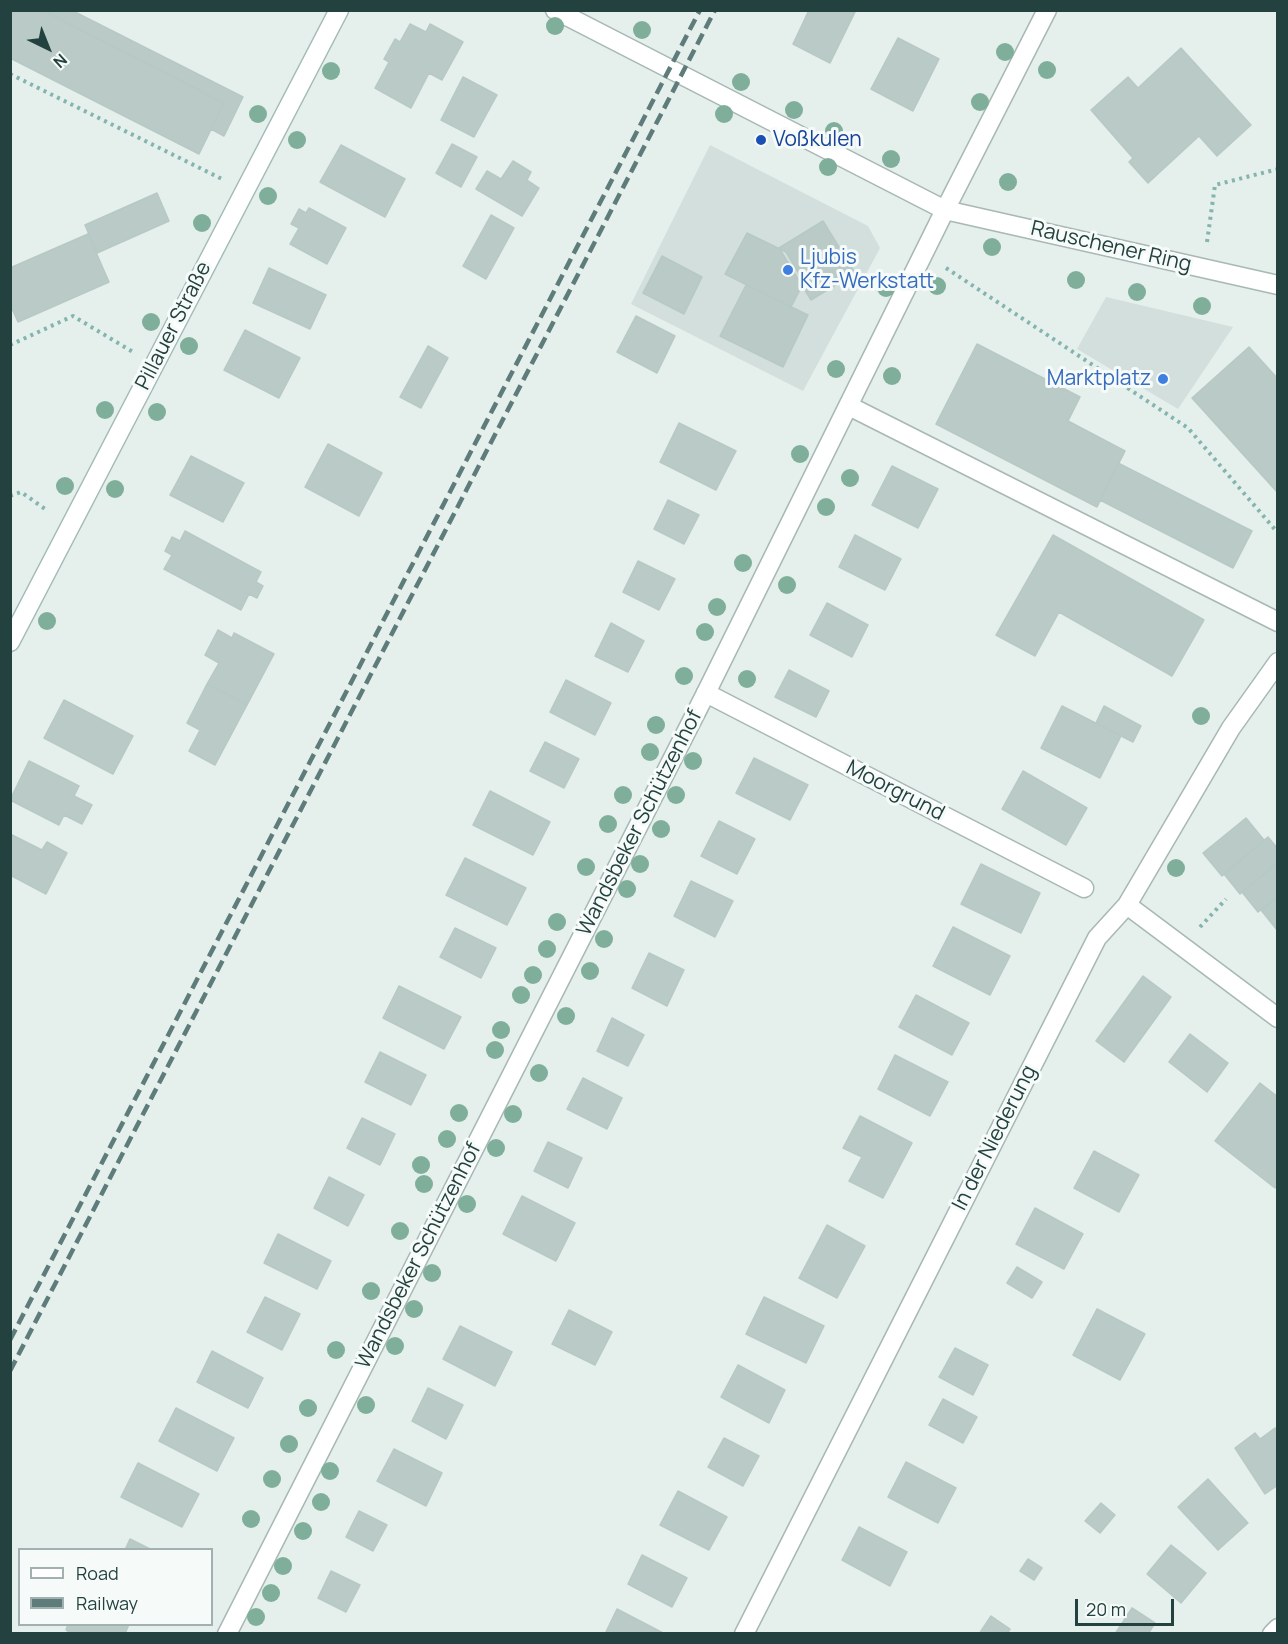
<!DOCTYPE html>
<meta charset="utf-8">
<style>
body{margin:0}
#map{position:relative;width:1288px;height:1644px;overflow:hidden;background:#e5efec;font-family:Manrope,sans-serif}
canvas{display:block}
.frame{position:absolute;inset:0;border:12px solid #23423f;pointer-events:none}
.legend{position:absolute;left:18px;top:1548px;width:195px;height:78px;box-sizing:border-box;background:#f6fbf9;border:2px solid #a2b1af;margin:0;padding:8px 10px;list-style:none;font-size:18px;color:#23423f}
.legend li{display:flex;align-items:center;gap:12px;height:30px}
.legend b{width:30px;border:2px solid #a2b1af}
.north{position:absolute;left:18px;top:18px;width:60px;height:60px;-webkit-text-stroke:4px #f6fbf9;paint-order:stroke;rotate:137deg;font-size:16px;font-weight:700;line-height:24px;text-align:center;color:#23423f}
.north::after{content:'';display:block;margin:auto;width:21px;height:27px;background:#23423f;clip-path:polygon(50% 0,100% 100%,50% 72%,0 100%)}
.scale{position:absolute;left:1075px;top:1599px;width:99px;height:27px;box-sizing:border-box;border:3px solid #23423f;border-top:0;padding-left:8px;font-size:18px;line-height:21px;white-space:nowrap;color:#23423f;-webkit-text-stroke:4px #f6fbf9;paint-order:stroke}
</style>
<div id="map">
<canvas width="1288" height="1644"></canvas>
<div class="frame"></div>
<ul class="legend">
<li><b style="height:8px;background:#fff"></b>Road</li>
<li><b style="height:8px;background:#5e7d7a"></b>Railway</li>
</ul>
<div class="north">N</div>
<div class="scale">20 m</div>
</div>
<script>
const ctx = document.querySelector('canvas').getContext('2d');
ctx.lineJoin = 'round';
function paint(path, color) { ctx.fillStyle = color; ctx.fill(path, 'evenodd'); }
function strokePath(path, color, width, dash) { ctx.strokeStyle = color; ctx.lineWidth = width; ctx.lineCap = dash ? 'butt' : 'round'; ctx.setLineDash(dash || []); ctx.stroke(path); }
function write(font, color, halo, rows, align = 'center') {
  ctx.font = font + ' Manrope,sans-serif'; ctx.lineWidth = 6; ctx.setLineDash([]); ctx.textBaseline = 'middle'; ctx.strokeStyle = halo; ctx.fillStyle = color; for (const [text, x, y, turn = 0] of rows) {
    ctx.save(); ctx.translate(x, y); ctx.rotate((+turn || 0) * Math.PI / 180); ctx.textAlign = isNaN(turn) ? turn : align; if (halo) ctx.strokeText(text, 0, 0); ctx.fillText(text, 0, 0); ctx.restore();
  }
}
const built = new Path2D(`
 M 710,145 L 868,226 L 880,248 L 803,391 L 631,304 Z
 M 1106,297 L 1233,327 L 1178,409 L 1077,349 Z`);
const building = new Path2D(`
 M 10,10 L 42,10 L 224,103 L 199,154 L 10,58 Z
 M 42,10 L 71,10 L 243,97 L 224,136 L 211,129 L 224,103 Z
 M 809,10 L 856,10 L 830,63 L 793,44 Z
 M 410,24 L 426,32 L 430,24 L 463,42 L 442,80 L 429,73 L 411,108 L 375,88 L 389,62 L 384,59 L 395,39 L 400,42 Z
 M 898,38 L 939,59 L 913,111 L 871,89 Z
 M 1181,48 L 1251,125 L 1217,156 L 1199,136 L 1148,183 L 1129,162 L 1133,158 L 1091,110 L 1128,77 L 1138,88 Z
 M 463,77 L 497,95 L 474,137 L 441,120 Z
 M 452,144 L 477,157 L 461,187 L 436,173 Z
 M 341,145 L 405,179 L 385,217 L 320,182 Z
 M 513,161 L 531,172 L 527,180 L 539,188 L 522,216 L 476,189 L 487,171 L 501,179 Z
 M 157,193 L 169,221 L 97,253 L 85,225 Z
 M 309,208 L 346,228 L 327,264 L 290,244 L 299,228 L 291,224 L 299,209 L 306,213 Z
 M 491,215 L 514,228 L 486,279 L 463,266 Z
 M 823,221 L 855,273 L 811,300 L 779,248 Z
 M 747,233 L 786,252 L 804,282 L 791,307 L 725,274 Z
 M 88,234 L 109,282 L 18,322 L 10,304 L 10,268 Z
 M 662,256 L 702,277 L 684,314 L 643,293 Z
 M 269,268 L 326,295 L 310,329 L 253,303 Z
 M 746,285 L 808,315 L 783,367 L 720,336 Z
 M 636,316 L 675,336 L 657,373 L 617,352 Z
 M 245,330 L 300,358 L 279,398 L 224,370 Z
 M 977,344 L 1080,397 L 1068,421 L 1125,451 L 1097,507 L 936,424 Z
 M 428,346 L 448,358 L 421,408 L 400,397 Z
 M 1249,347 L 1278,379 L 1278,493 L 1192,398 Z
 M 679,423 L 736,451 L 716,490 L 660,462 Z
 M 328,444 L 382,473 L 359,516 L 305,487 Z
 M 191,456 L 244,483 L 223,522 L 170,495 Z
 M 1118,463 L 1252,531 L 1233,568 L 1100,500 Z
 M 892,466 L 938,489 L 918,528 L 872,505 Z
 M 668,500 L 699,515 L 684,544 L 654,529 Z
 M 185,531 L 261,572 L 256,582 L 263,586 L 257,598 L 249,594 L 241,610 L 164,569 L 172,555 L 165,551 L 172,537 L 180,541 Z
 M 855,535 L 901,559 L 885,590 L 839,567 Z
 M 1053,535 L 1204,620 L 1172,676 L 1059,612 L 1035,656 L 996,635 Z
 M 638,561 L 675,579 L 659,610 L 623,592 Z
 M 827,603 L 868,625 L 852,657 L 810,635 Z
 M 611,623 L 644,641 L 628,672 L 595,656 Z
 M 218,630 L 232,638 L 234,633 L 274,654 L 247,705 L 207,684 L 219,663 L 205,655 Z
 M 789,670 L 829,691 L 816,717 L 775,697 Z
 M 566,680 L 611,703 L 595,735 L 550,712 Z
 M 207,684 L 247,705 L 215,765 L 189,751 L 200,730 L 187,723 Z
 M 64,700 L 133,736 L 113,774 L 44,738 Z
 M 1062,706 L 1121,736 L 1100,778 L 1041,748 Z
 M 1104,706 L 1141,726 L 1133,742 L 1096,723 Z
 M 545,742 L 579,759 L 564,788 L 530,771 Z
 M 754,758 L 808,785 L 790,820 L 736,793 Z
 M 29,761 L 79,786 L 74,796 L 92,805 L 82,824 L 64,815 L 59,825 L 10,800 Z
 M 1023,771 L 1087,808 L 1066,845 L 1002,809 Z
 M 490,791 L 550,822 L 533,855 L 473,825 Z
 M 1246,818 L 1264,840 L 1222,876 L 1203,853 Z
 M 719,821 L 755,839 L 737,874 L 701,856 Z
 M 10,834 L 42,850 L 47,842 L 67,853 L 46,894 L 10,875 Z
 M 1268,837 L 1278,849 L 1278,862 L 1240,894 L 1224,874 Z
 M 465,858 L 526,888 L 507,925 L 446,895 Z
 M 1278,862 L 1278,897 L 1258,912 L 1242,892 Z
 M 981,864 L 1040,893 L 1021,933 L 961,904 Z
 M 691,881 L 733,901 L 715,937 L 674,916 Z
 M 1278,897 L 1278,930 L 1277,930 L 1261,910 Z
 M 953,927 L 1010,956 L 990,995 L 933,966 Z
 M 455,928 L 496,948 L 481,978 L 440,957 Z
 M 649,953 L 684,970 L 667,1006 L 632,988 Z
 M 1143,976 L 1171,997 L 1124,1062 L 1096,1041 Z
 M 399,986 L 461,1017 L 444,1049 L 383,1018 Z
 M 916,995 L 969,1023 L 952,1055 L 899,1027 Z
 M 612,1018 L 644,1035 L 628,1066 L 597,1051 Z
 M 1190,1034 L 1228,1063 L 1207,1092 L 1169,1062 Z
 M 380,1052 L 426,1075 L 411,1105 L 365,1082 Z
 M 895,1055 L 948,1082 L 930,1116 L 878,1089 Z
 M 583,1078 L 622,1098 L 607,1129 L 567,1109 Z
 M 1260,1083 L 1278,1097 L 1278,1185 L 1275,1188 L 1215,1141 Z
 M 860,1116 L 912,1143 L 883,1198 L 849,1181 L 862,1157 L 843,1148 Z
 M 362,1118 L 395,1134 L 380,1165 L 347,1148 Z
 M 548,1142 L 582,1158 L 568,1188 L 534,1171 Z
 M 1094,1151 L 1139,1175 L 1119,1212 L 1074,1188 Z
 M 329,1177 L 364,1195 L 348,1226 L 314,1208 Z
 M 522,1196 L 575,1223 L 556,1261 L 503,1234 Z
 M 1035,1208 L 1083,1234 L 1064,1269 L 1016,1244 Z
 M 827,1225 L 865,1246 L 837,1298 L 799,1278 Z
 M 278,1234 L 331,1261 L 317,1289 L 264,1263 Z
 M 1017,1267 L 1042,1282 L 1032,1298 L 1007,1283 Z
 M 265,1297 L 300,1314 L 282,1350 L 247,1332 Z
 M 764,1297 L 824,1326 L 806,1363 L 746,1334 Z
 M 1097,1309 L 1145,1334 L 1120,1380 L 1073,1355 Z
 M 569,1310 L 612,1332 L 595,1365 L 552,1344 Z
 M 460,1326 L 512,1352 L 495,1386 L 443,1359 Z
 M 955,1348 L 988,1365 L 973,1395 L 939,1377 Z
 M 212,1351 L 263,1378 L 248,1408 L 197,1382 Z
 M 738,1365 L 785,1390 L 769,1423 L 721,1397 Z
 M 428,1388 L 463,1405 L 446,1439 L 412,1421 Z
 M 943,1399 L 977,1417 L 963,1443 L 929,1425 Z
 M 176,1408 L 234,1438 L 217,1471 L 159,1441 Z
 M 1275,1428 L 1278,1432 L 1278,1479 L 1276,1480 L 1278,1485 L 1265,1494 L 1235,1448 L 1255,1433 L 1260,1439 Z
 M 724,1438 L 759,1456 L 743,1486 L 708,1467 Z
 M 394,1449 L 442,1473 L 426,1506 L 377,1481 Z
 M 906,1462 L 956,1488 L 938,1523 L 888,1497 Z
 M 138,1463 L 199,1494 L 182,1527 L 121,1497 Z
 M 1208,1479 L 1248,1523 L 1218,1550 L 1178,1507 Z
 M 678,1491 L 727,1517 L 709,1550 L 660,1525 Z
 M 1101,1503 L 1115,1515 L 1100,1533 L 1085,1521 Z
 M 359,1511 L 387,1525 L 373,1551 L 346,1537 Z
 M 859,1527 L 907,1552 L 890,1586 L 842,1560 Z
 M 130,1539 L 152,1550 L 125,1550 Z
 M 1171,1545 L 1206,1573 L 1181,1603 L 1147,1574 Z
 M 642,1555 L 687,1578 L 672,1607 L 628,1584 Z
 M 1028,1559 L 1042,1568 L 1034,1580 L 1020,1571 Z
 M 331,1571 L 360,1585 L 346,1612 L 318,1598 Z
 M 1132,1608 L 1155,1623 L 1148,1634 L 1115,1634 Z
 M 617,1609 L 665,1634 L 605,1634 Z
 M 991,1616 L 1010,1629 L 1007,1634 L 979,1634 Z
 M 68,1624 L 129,1624 L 125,1634 L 72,1634 L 66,1630 Z`);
const path = new Path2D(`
 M 10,74 L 222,179
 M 1207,242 L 1215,185 L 1278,169
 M 946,268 L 1188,428 L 1278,533
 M 10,345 L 73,316 L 133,352
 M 10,496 L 21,492 L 48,511
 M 1200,927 L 1226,899`);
const lane = new Path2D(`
 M 849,406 L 1278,622
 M 706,693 L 1084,888`);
const street = new Path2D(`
 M 555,10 L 945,210 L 1278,285
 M 1127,905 L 1278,1018
 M 227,1634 L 706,693 L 945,210 L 1047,10
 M 744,1634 L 1097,938 L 1127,905 L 1231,728 L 1278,662
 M 1272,1634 L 1278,1628`);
const secondary = new Path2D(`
 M 10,642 L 339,10`);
const rail = new Path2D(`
 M 10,1340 L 700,10
 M 10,1371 L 715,10`);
const trees = [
 [555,26],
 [642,30],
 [1005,52],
 [1047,70],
 [331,71],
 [741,82],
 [980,102],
 [794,110],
 [258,114],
 [724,114],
 [834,131],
 [297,140],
 [891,159],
 [828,167],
 [1008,182],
 [268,196],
 [202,223],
 [992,247],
 [1076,280],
 [937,286],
 [886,288],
 [1137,292],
 [1202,306],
 [151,322],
 [189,346],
 [836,369],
 [892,376],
 [105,410],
 [157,412],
 [800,454],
 [850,478],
 [65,486],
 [115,489],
 [826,507],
 [743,563],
 [787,585],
 [717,607],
 [47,621],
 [705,632],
 [684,676],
 [747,679],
 [1201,716],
 [656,725],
 [650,752],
 [693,761],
 [623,795],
 [676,795],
 [608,824],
 [661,829],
 [640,864],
 [586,867],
 [1176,868],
 [627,889],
 [557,922],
 [604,939],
 [547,949],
 [590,971],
 [533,975],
 [521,995],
 [566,1016],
 [501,1030],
 [495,1050],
 [539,1073],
 [459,1113],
 [513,1114],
 [447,1139],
 [496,1148],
 [421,1165],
 [424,1184],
 [467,1204],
 [400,1231],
 [432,1273],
 [371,1291],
 [414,1309],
 [395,1346],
 [336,1350],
 [366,1405],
 [308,1408],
 [289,1444],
 [330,1471],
 [272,1479],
 [321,1502],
 [251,1519],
 [303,1531],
 [283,1566],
 [271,1593],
 [256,1617]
];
const markers = [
 [761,140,6,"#1a4fb4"],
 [788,270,6,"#3f7fe0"],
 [1163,379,6,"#3f7fe0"]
];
const transitNames = [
 ["Voßkulen",773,140]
];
const streetNames = [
 ["Rauschener Ring",1111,247,13],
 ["Pillauer Straße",174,326,-63],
 ["Moorgrund",895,791,27],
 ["Wandsbeker Schützenhof",640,823,-63],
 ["In der Niederung",995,1138,-63],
 ["Wandsbeker Schützenhof",419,1256,-63]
];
const shopNames = [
 ["Ljubis",800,258],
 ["Kfz-Werkstatt",800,282],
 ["Marktplatz",1151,379,"right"]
];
paint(built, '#d3dfdc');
paint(building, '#bacac6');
strokePath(building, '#b7c9c5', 1.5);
strokePath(lane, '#a7b8b5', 21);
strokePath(street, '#a7b8b5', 21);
strokePath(secondary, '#a3bbb7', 21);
strokePath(path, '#84b4ae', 4, [3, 4.5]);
strokePath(lane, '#fff', 18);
strokePath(street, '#fff', 18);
strokePath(secondary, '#fff', 18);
strokePath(rail, '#5e7d7a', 4.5, [12, 6]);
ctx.fillStyle = '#7faf9b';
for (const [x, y] of trees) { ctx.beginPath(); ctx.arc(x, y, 9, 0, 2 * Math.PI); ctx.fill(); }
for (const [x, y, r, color] of markers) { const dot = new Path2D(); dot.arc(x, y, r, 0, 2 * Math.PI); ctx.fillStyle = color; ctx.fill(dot); strokePath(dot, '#f6fbf9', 2); }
write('21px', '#164399', '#f6fbf9', transitNames, 'left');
write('21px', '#23423f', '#f6fbf9', streetNames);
write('21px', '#366cbe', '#f6fbf9', shopNames, 'left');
</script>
